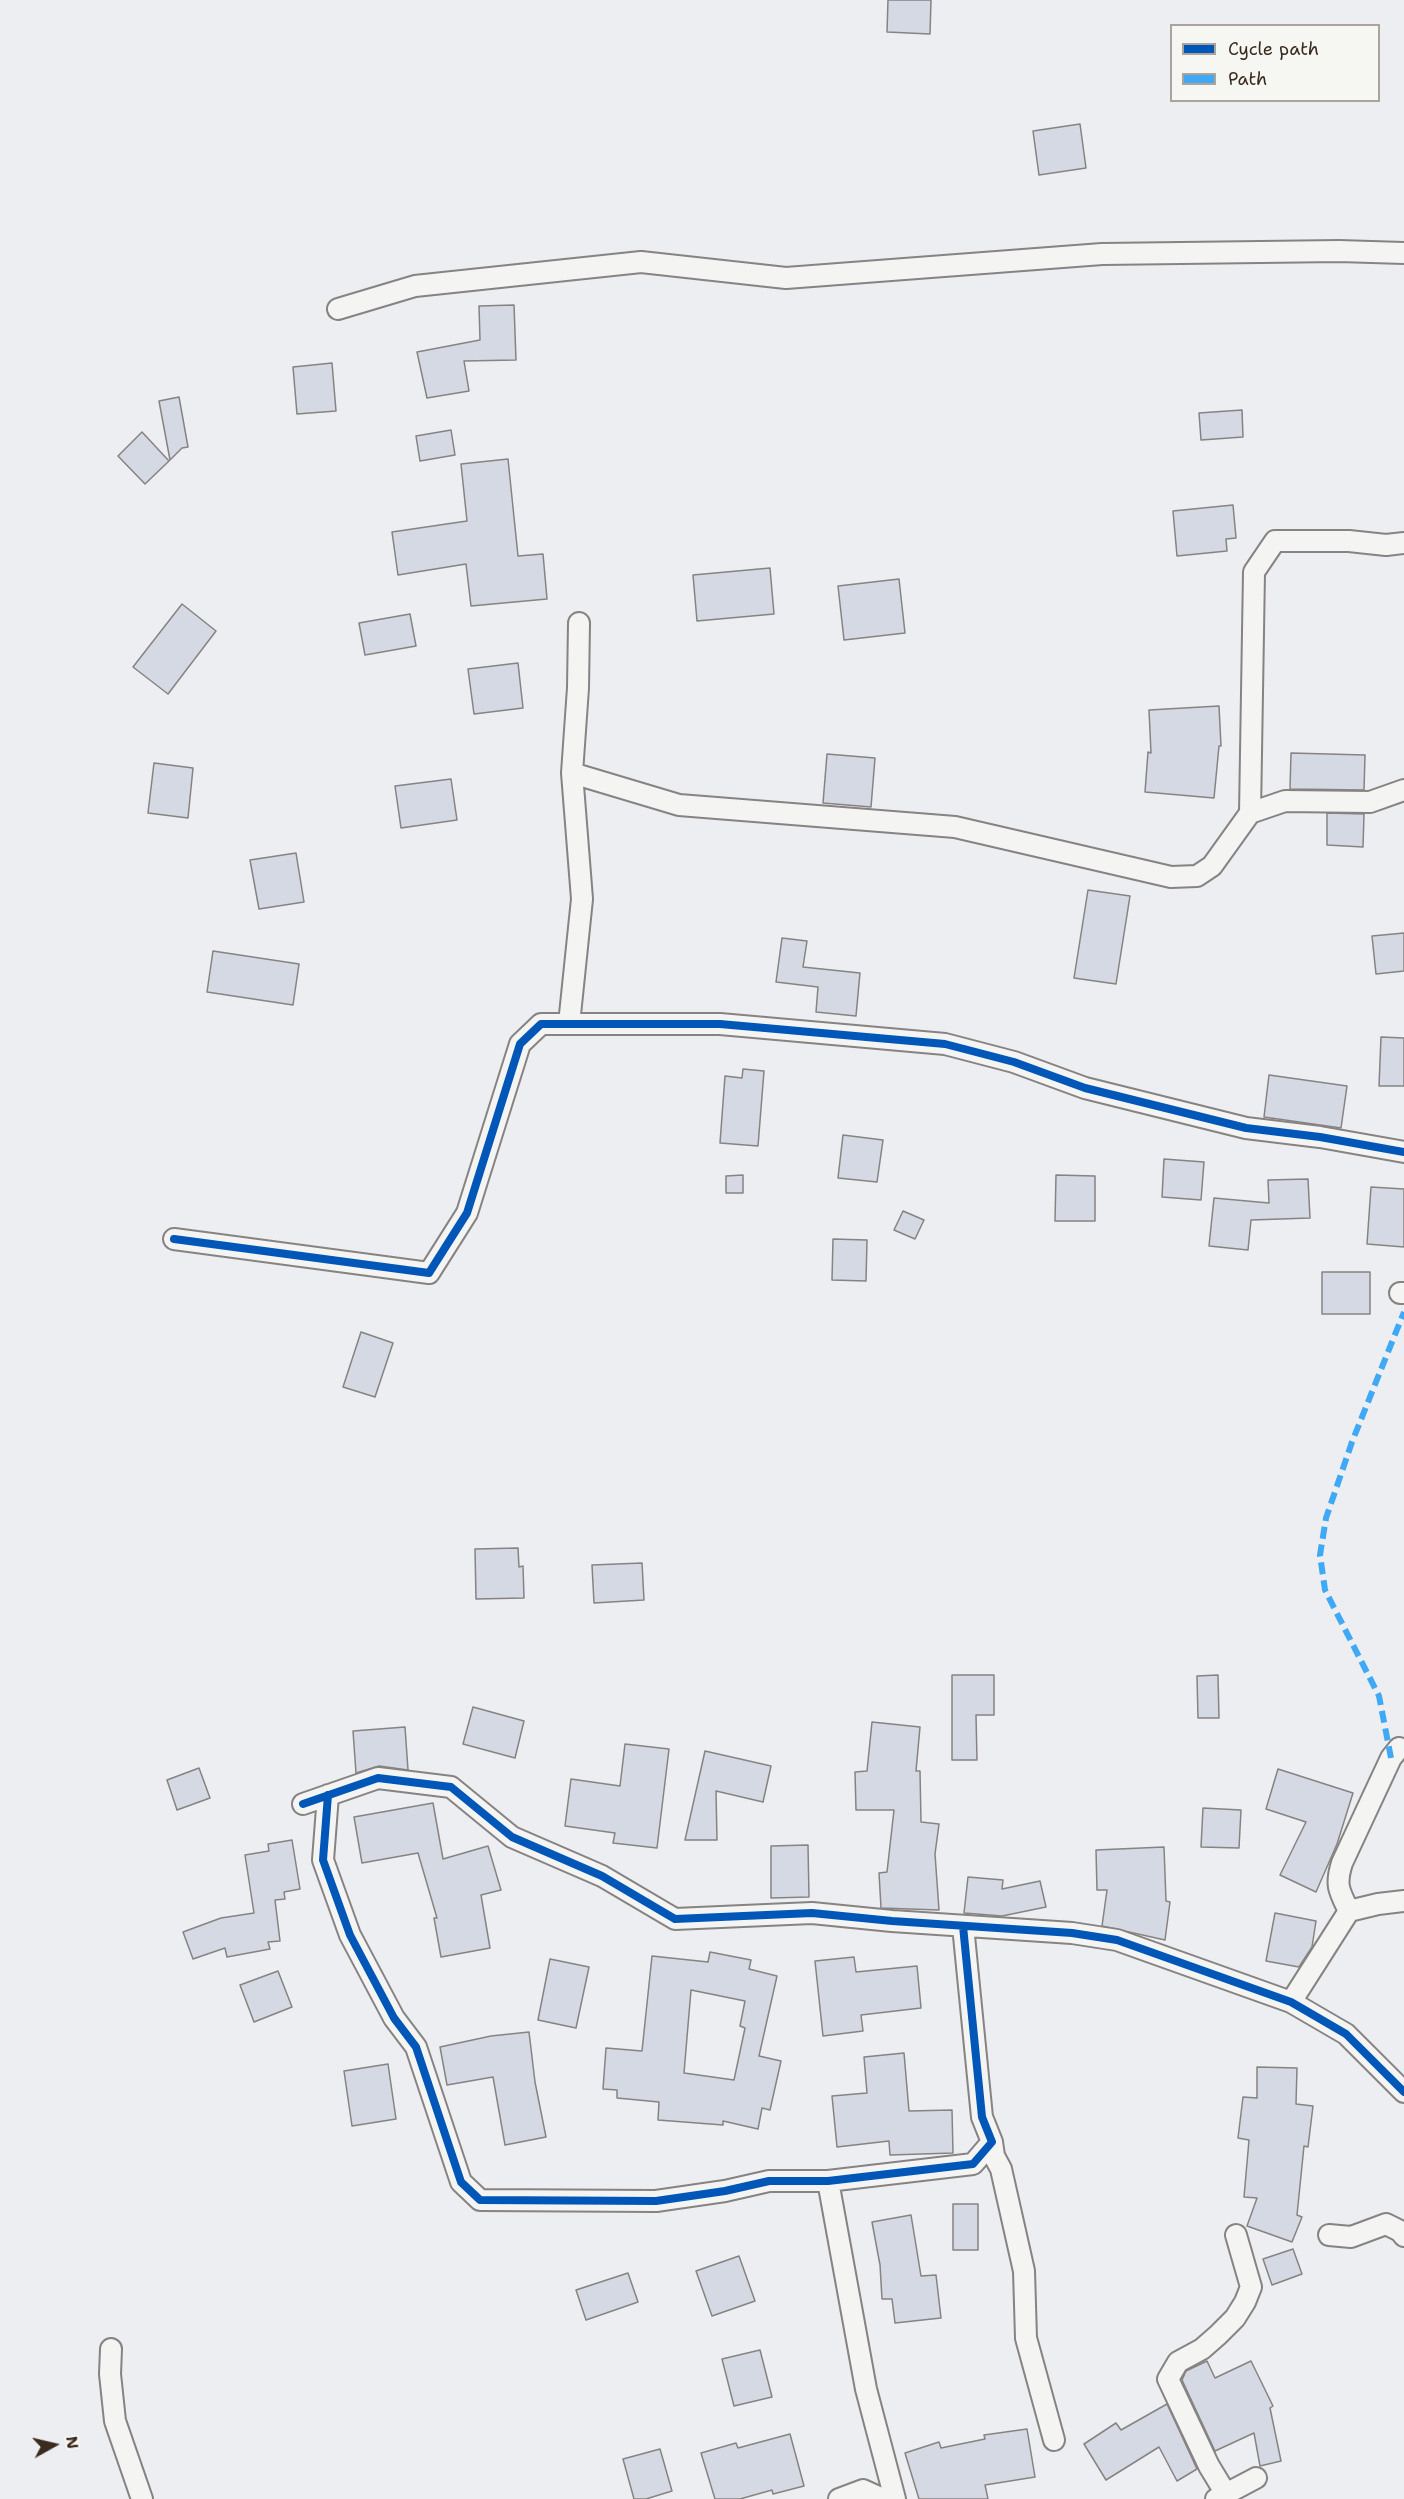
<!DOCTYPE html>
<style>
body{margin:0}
#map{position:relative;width:1404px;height:2499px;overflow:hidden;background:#eceef2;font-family:"Shantell Sans",sans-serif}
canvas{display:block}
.legend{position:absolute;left:1170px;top:24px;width:210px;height:78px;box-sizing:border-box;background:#f6f6f2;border:2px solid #aba49d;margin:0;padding:8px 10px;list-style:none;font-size:18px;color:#3b2a1e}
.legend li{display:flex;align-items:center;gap:12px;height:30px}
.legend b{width:30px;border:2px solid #aba49d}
.north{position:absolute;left:24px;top:2415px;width:60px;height:60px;-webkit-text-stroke:4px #f6f6f2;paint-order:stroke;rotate:82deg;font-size:16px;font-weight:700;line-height:24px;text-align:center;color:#3b2a1e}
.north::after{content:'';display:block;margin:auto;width:21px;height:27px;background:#3b2a1e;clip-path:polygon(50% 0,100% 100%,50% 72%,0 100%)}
</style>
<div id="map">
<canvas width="1404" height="2499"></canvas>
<ul class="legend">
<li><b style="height:8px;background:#0057b8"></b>Cycle path</li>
<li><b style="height:8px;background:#3fa9f5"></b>Path</li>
</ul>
<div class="north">N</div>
</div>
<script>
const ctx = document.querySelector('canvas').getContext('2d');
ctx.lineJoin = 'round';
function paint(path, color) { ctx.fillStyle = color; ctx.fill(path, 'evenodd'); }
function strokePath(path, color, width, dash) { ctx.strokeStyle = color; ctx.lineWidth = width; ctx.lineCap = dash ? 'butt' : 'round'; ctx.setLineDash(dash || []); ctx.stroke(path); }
const building = new Path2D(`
 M 888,0 L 931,0 L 930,34 L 887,32 Z
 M 1080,124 L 1086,168 L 1039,175 L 1033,131 Z
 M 514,305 L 516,360 L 464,361 L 469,391 L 427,398 L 417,352 L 480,340 L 479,306 Z
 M 332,363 L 336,411 L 297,414 L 293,367 Z
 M 179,397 L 188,447 L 182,448 L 170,460 L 159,401 Z
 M 1242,410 L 1243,437 L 1201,440 L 1199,413 Z
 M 451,430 L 455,455 L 420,461 L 416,436 Z
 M 142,432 L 169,461 L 145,484 L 118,456 Z
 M 508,459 L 518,556 L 543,554 L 547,599 L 471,606 L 466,564 L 398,575 L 392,532 L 467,521 L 461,464 Z
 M 1233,505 L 1236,538 L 1226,539 L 1227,551 L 1177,556 L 1173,511 Z
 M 770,568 L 774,614 L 697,621 L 693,575 Z
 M 899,579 L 905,633 L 844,640 L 838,586 Z
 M 182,604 L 216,631 L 168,694 L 133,667 Z
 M 410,614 L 416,646 L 365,655 L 359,623 Z
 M 518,663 L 523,708 L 474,714 L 468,669 Z
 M 1219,706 L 1221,746 L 1219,746 L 1214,798 L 1145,792 L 1148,752 L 1151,753 L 1149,710 Z
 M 1291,753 L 1365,755 L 1364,790 L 1290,789 Z
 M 827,754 L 875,758 L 871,807 L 823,803 Z
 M 154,763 L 193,768 L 188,818 L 148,813 Z
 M 451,779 L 457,820 L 401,828 L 395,786 Z
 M 1327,813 L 1364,814 L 1363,847 L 1327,845 Z
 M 296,853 L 304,902 L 259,909 L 250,860 Z
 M 1088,890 L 1130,896 L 1116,984 L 1074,978 Z
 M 1404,933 L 1404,971 L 1376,974 L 1372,936 Z
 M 782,938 L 807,941 L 803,967 L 860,973 L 856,1016 L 816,1012 L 818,987 L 776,982 Z
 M 213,951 L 299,964 L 293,1005 L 207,992 Z
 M 1381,1037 L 1404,1038 L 1404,1086 L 1379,1086 Z
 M 743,1069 L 764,1071 L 758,1146 L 720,1143 L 725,1076 L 742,1078 Z
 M 1269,1075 L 1347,1086 L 1341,1128 L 1264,1117 Z
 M 843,1135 L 883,1140 L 877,1182 L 838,1178 Z
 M 1164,1159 L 1204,1162 L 1201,1200 L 1162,1197 Z
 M 743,1175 L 743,1193 L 726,1193 L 726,1176 Z
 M 1056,1175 L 1095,1176 L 1095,1221 L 1055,1221 Z
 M 1308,1179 L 1310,1218 L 1251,1220 L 1248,1250 L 1209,1246 L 1214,1198 L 1269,1203 L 1268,1180 Z
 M 1371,1187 L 1404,1189 L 1404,1247 L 1367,1244 Z
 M 903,1211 L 924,1220 L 915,1239 L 894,1230 Z
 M 833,1239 L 867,1240 L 866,1281 L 832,1280 Z
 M 1322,1272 L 1370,1272 L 1370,1314 L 1322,1314 Z
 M 361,1332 L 393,1343 L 375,1397 L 343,1387 Z
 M 518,1548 L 519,1567 L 523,1566 L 524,1598 L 476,1599 L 475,1549 Z
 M 642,1563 L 644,1600 L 594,1603 L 592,1565 Z
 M 952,1675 L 994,1675 L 994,1715 L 976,1715 L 977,1760 L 952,1760 Z
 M 1218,1675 L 1219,1718 L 1198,1718 L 1197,1676 Z
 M 473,1707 L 524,1721 L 515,1758 L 463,1744 Z
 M 872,1722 L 920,1727 L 916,1771 L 920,1771 L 921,1822 L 939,1824 L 935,1854 L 939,1910 L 881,1908 L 879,1873 L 887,1872 L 894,1810 L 856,1810 L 855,1772 L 867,1771 Z
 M 405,1727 L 408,1770 L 379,1766 L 356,1773 L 353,1731 Z
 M 625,1744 L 669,1749 L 657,1848 L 613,1843 L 615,1833 L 565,1826 L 571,1779 L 620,1786 Z
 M 705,1751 L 771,1766 L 763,1802 L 716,1791 L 717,1840 L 685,1840 Z
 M 199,1768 L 210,1798 L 177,1810 L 167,1780 Z
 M 1278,1769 L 1353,1793 L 1337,1844 L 1316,1892 L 1280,1875 L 1306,1822 L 1266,1809 Z
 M 433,1803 L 443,1859 L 488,1846 L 501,1890 L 481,1895 L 490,1948 L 441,1957 L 434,1918 L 437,1918 L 418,1853 L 362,1863 L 354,1817 Z
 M 1203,1808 L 1241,1810 L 1239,1848 L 1201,1847 Z
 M 292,1840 L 300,1889 L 284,1892 L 285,1899 L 275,1900 L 280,1941 L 268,1942 L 270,1949 L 227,1957 L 225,1948 L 193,1959 L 183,1932 L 221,1918 L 254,1913 L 245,1855 L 269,1851 L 268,1844 Z
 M 808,1845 L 809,1897 L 771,1898 L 771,1846 Z
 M 1164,1847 L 1166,1901 L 1170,1902 L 1165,1940 L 1102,1926 L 1107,1890 L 1097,1890 L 1096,1850 Z
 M 968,1877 L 1003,1880 L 1002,1889 L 1040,1881 L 1046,1907 L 1002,1916 L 964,1913 Z
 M 1275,1913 L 1316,1921 L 1312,1947 L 1299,1967 L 1266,1961 Z
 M 710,1952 L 751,1960 L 749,1969 L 777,1976 L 759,2056 L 781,2061 L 770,2110 L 762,2108 L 758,2129 L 723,2121 L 723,2125 L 658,2120 L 659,2102 L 617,2098 L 617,2090 L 603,2089 L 606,2048 L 642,2051 L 652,1956 L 708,1962 ZM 691,1990 L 745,2001 L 740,2026 L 745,2028 L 734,2080 L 684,2073 Z
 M 854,1957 L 856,1972 L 917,1966 L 921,2008 L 861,2015 L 863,2031 L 823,2036 L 815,1961 Z
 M 550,1959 L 589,1967 L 576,2028 L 538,2020 Z
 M 278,1971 L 292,2007 L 254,2022 L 240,1985 Z
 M 529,2032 L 535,2082 L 546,2137 L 505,2145 L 493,2077 L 447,2085 L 440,2047 L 491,2036 Z
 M 904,2053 L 909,2111 L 952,2110 L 953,2153 L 890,2155 L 889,2141 L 837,2147 L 832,2096 L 867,2093 L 864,2057 Z
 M 388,2064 L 396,2119 L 352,2126 L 344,2071 Z
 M 1257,2067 L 1297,2068 L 1296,2104 L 1313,2106 L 1308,2147 L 1304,2146 L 1297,2215 L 1302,2217 L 1292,2242 L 1247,2226 L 1257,2198 L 1244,2197 L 1249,2140 L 1238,2138 L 1243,2097 L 1257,2098 Z
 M 953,2204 L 978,2204 L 978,2250 L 953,2250 Z
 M 911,2215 L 921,2276 L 936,2275 L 941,2318 L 895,2323 L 892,2299 L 882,2299 L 880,2265 L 872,2222 Z
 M 1293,2249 L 1302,2274 L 1272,2285 L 1263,2259 Z
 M 739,2256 L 755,2301 L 712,2316 L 696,2271 Z
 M 628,2273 L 638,2302 L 586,2320 L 576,2290 Z
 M 760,2350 L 772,2397 L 734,2406 L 722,2359 Z
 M 1207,2361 L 1215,2378 L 1251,2361 L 1273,2406 L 1270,2408 L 1281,2461 L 1260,2466 L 1254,2433 L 1215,2451 L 1182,2380 L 1186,2371 Z
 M 1167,2404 L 1197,2469 L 1177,2481 L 1159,2447 L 1106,2480 L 1084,2444 L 1116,2423 L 1121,2430 Z
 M 1027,2429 L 1035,2477 L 985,2485 L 988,2499 L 919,2499 L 905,2453 L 939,2442 L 941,2448 L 985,2439 L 984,2435 Z
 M 790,2434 L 804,2486 L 773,2494 L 772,2490 L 740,2499 L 715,2499 L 701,2453 L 736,2443 L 738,2448 Z
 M 660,2449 L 672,2491 L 646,2499 L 634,2499 L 623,2459 Z`);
const street = new Path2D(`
 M 338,309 L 415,286 L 641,262 L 786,278 L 1102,254 L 1339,251 L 1404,253
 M 579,623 L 578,688 L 572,773 L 679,805 L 955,827 L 1171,877 L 1197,876 L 1212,866 L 1250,813 L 1285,801 L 1370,802 L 1404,790
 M 1250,813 L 1254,572 L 1275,541 L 1349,541 L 1386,545 L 1404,543
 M 569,1024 L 582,899 L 572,773
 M 174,1239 L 429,1273 L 467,1213 L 520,1044 L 541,1024 L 720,1024 L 945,1044 L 1014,1062 L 1085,1088 L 1246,1128 L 1320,1137 L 1404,1152
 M 1400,1293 L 1404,1293
 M 328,1795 L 323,1860 L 350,1935 L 394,2018 L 416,2047 L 461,2182 L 480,2200 L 656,2201 L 725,2191 L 769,2181 L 828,2181 L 973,2164 L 992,2142 L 982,2117 L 963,1926
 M 303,1804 L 378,1778 L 451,1787 L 512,1837 L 602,1876 L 675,1919 L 812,1913 L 892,1921 L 1072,1933 L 1117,1940 L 1291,2002 L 1346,2034 L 1404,2092
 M 1349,1911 L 1378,1904 L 1404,1901
 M 1291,2002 L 1349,1911 C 1339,1891 1335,1885 1342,1863 L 1391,1758 L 1399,1748
 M 992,2142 L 994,2156 L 1001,2169 L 1024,2271 L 1026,2338 L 1054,2440
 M 828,2181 L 866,2389 L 895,2499
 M 1329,2235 L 1351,2237 L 1386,2224 L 1400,2231 L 1404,2236
 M 111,2349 L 110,2374 L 115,2421 L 142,2499
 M 1226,2494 L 1209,2466 L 1168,2379 L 1178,2362 L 1202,2349 L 1218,2335 L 1235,2318 L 1245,2302 L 1251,2287 L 1236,2235
 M 839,2499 L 863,2490 L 883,2499
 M 1216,2499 L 1256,2478`);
const quiet = new Path2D(`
 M 1391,1758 L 1379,1696 L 1325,1590 L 1320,1555 L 1326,1518 L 1352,1442 L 1404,1312`);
const cycleway = new Path2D(`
 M 174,1239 L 429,1273 L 467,1213 L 520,1044 L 541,1024 L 720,1024 L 945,1044 L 1014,1062 L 1085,1088 L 1246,1128 L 1320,1137 L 1404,1152
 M 328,1795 L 323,1860 L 350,1935 L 394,2018 L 416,2047 L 461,2182 L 480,2200 L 656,2201 L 725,2191 L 769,2181 L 828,2181 L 973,2164 L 992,2142 L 982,2117 L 963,1926
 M 303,1804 L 378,1778 L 451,1787 L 512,1837 L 602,1876 L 675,1919 L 812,1913 L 892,1921 L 1072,1933 L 1117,1940 L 1291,2002 L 1346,2034 L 1404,2092`);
paint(building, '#d5d9e3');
strokePath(building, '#868382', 1.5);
strokePath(street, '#868382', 24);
strokePath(street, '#f4f4f3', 20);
strokePath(quiet, '#3fa9f5', 6, [12, 6]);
strokePath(cycleway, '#0057b8', 8);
</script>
